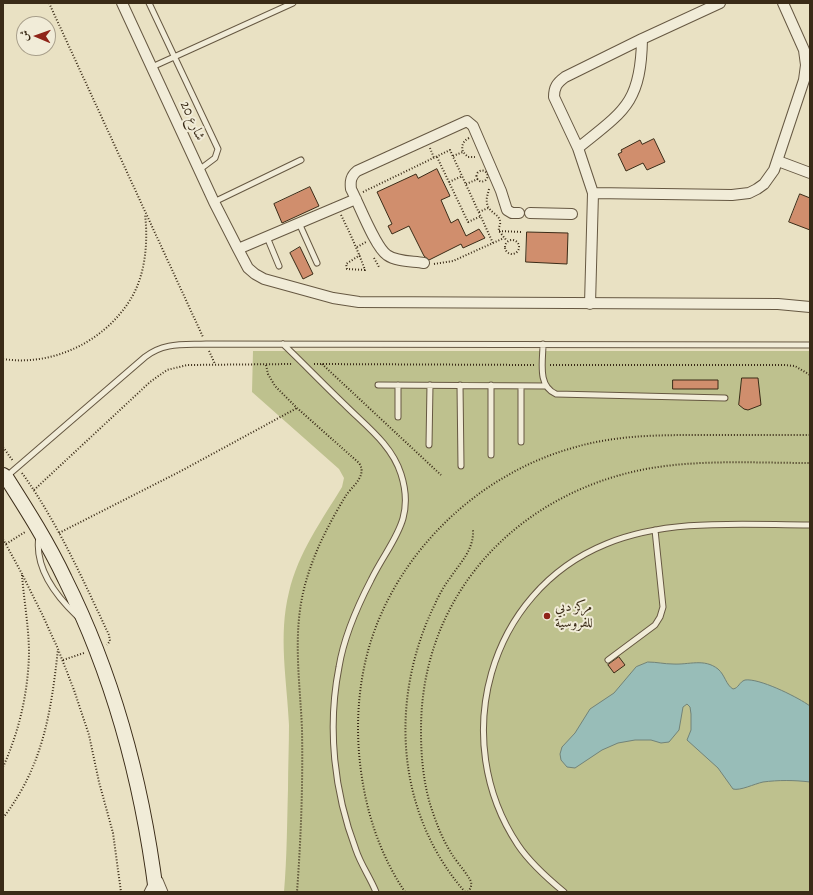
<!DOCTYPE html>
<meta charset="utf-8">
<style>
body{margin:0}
#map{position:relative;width:813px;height:895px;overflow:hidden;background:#e9e1c3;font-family:Alegreya,Amiri,serif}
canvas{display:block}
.frame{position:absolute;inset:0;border:4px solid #3a2b17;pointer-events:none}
.north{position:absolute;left:16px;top:16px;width:40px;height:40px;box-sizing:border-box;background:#f1ecd8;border:1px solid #a89f8b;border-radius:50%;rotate:272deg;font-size:11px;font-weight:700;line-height:16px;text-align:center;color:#3a2b17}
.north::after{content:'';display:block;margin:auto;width:14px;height:18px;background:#8f2418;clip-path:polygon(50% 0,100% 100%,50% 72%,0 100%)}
</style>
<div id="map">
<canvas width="813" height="895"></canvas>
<div class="frame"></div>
<div class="north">ش</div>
</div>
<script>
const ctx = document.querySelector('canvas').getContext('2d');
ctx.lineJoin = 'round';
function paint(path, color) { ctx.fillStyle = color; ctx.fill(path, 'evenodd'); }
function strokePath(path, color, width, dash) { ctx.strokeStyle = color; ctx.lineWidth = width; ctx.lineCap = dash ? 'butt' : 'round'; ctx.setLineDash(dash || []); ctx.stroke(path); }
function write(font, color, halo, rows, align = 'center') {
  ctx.font = font + ' Alegreya,Amiri,serif'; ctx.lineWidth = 4; ctx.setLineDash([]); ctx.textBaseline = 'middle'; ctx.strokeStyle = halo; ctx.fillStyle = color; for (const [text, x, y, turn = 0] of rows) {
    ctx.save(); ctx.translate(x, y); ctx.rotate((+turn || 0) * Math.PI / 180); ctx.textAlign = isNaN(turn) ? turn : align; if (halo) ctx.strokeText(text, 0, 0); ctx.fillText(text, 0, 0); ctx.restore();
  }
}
const green = new Path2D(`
 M 253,351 L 810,351 L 810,892 L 284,892 C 287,858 287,823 288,789 C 288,767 289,746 289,725 C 287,680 278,636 289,592 C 298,553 322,520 342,487 L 344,478 L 339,469 L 252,392 Z`);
const water = new Path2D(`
 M 648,662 C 657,662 664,664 673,664 C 689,665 704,658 718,669 C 725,675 726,685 733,689 C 739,688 739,682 745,680 C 759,678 795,696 807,704 L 810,706 L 810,782 C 794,780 778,780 763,782 C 754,784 740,791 733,789 L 718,768 L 687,740 L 691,730 L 691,714 L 690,707 L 687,704 L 683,707 L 679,730 L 669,742 L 661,743 L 651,740 L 635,740 L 618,743 L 602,750 L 575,768 L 567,767 L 561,760 L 560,754 L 562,747 L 575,733 L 590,709 L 614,693 L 636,667 Z`);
const building = new Path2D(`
 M 654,139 L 665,162 L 647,170 L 643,163 L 626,171 L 618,154 L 622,152 L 621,150 L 640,140 L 642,144 Z
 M 437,169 L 450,196 L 441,200 L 451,223 L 458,219 L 466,236 L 479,229 L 485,238 L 463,248 L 461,244 L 429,260 L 424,256 L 409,226 L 392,234 L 388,226 L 392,224 L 377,192 L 416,174 L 418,178 Z
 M 310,187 L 319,206 L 282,223 L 274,204 Z
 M 800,194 L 810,198 L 810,230 L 789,222 Z
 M 527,232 L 568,233 L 567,264 L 526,262 Z
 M 300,247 L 313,274 L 303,279 L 290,253 Z
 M 742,378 L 758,378 L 761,405 L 748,410 L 744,409 L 739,405 Z
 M 673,380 L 718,380 L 718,389 L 673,389 Z
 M 619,657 L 625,665 L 614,673 L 608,665 Z`);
const path = new Path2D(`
 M 49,3 L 203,337
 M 469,138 C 463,141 461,146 463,152 L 468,157 L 475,157
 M 430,148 L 434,158
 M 453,156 L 463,152
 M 437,157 L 468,222 L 481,216
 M476.5 176a5.5 5.5 0 1 1 11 0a5.5 5.5 0 1 1-11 0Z
 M 449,182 L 462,176
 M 466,184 L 478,179
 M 489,189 C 488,194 486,198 487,203 C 488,212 499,214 500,221 C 501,225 498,227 499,231 L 507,241
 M 363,192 L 450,150 L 493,243
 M 479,212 L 488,208
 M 341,215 C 350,233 358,251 365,270 L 347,269 L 346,264 L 360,255
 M 499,231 L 521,232
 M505 247a7 7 0 1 1 14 0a7 7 0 1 1-14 0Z
 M 357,247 L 366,242
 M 374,258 L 379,267
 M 434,264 L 453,261 L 504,238
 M 209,351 L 215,364
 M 3,359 C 54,367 108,340 133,295 C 146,271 148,240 145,214
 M 314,364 L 535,365
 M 322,364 L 441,475
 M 266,365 L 268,374 L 275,386 L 297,408 L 359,463 C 368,476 351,487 345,497 C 327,527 311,558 303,593 C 293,638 300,683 302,729 C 303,783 301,838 297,892
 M 550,365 L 784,365 L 795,366 L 810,375
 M 3,447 L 13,461
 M 22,473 C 58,523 83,580 109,635 L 110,641 L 107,645
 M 34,490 L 150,382 L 167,370 L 187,365 L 293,364
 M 59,533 L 181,471 L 297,408
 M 3,539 L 21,572 L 42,614 L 58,649 L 74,690 L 89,735 L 99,782 L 113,833 L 121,892
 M 6,544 L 25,532
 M 63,660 L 84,653
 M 3,767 C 19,732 28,693 29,654 C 29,628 24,601 22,575
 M 3,818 C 43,766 51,713 58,649
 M 405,892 C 382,858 368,818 362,778 C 355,734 357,687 370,644 C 398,552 477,476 569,449 C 613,435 657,435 703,435 C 739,435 774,435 810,435
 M 465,892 C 395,812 389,698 435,604 C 439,595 444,586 450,578 C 460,563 474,550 473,530
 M 468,892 C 470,889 472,886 471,882 C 469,876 457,862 453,856 C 444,842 438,828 433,813 C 424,788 421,759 421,732 C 420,605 504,506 624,474 C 683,458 749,463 810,463`);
const lane = new Path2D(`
 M 149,3 L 218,149 L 215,158 L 199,170
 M 152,67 L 293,3
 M 214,202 L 301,160
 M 299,223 L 317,263
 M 267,237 L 279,266
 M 283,344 C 304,364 324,385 345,405 C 366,426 392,445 401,474 C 416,521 390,541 371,580 C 357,607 344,636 339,667 C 327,728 334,792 356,850 C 361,865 370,877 376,892
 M 543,344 C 543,361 537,386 556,394 L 725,398
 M 378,385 L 546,386
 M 460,385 L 461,466
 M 521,386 L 521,442
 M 398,417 L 398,385
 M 429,445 L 430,385
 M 491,455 L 491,385
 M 7,476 L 145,357 C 164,342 184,345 206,344 L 810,345
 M 39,536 C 34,567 56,596 77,616
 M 608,660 L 655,625 L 660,617 L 663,607 L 655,530
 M 160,880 L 165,892
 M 147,892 L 151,884
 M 564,892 C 547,878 530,863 518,845 C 448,740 488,592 606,544 C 669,518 744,525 810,525`);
const street = new Path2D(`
 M 122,3 L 214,202 L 238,249 L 248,268 L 255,274 L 264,279 L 333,298 L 359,302 L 778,304 L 810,307
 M 578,148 C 624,111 641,103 642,39
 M 778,161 L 810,173
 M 593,193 L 732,195 L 749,193 L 757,189 L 764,184 L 774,170 L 804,80 L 806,65 L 804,50 L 783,3
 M 530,213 L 572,214
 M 238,249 L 356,199
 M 424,263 C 412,261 397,262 387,255 C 375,247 359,204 351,189 C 350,181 351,176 357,171 L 467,121 L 473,126 L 501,191 L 507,210 L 512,213 L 519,213
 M 590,304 L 593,193 L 578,148 L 554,97 C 554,87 557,83 565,77 L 642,39 L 720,3`);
const secondary = new Path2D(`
 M 3,475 L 6,477 C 27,510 48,543 65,579 C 115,679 142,782 156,892`);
const markers = [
 [547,616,4,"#8f2418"]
];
const streetNames = [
 ["شارع 20",192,121,66]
];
const poiNames = [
 ["مركز دبي",555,608],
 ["للفروسية",555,624]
];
paint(green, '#bec18e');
paint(water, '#98bdb8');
strokePath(water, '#728378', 1);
paint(building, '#d08e6d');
strokePath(building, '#3a2b17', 1);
strokePath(lane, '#665842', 7);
strokePath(street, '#665842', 12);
strokePath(secondary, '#3a2b17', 16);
strokePath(path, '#3a2b17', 2, [1, 2]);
strokePath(lane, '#f1ecd8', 5);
strokePath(street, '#f1ecd8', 10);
strokePath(secondary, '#f1ecd8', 14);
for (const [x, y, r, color] of markers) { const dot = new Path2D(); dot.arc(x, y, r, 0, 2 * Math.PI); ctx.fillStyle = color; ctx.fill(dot); strokePath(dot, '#f1ecd8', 1.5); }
write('14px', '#3a2b17', '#f1ecd8', streetNames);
write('14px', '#3a2b17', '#f1ecd8', poiNames, 'left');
</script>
